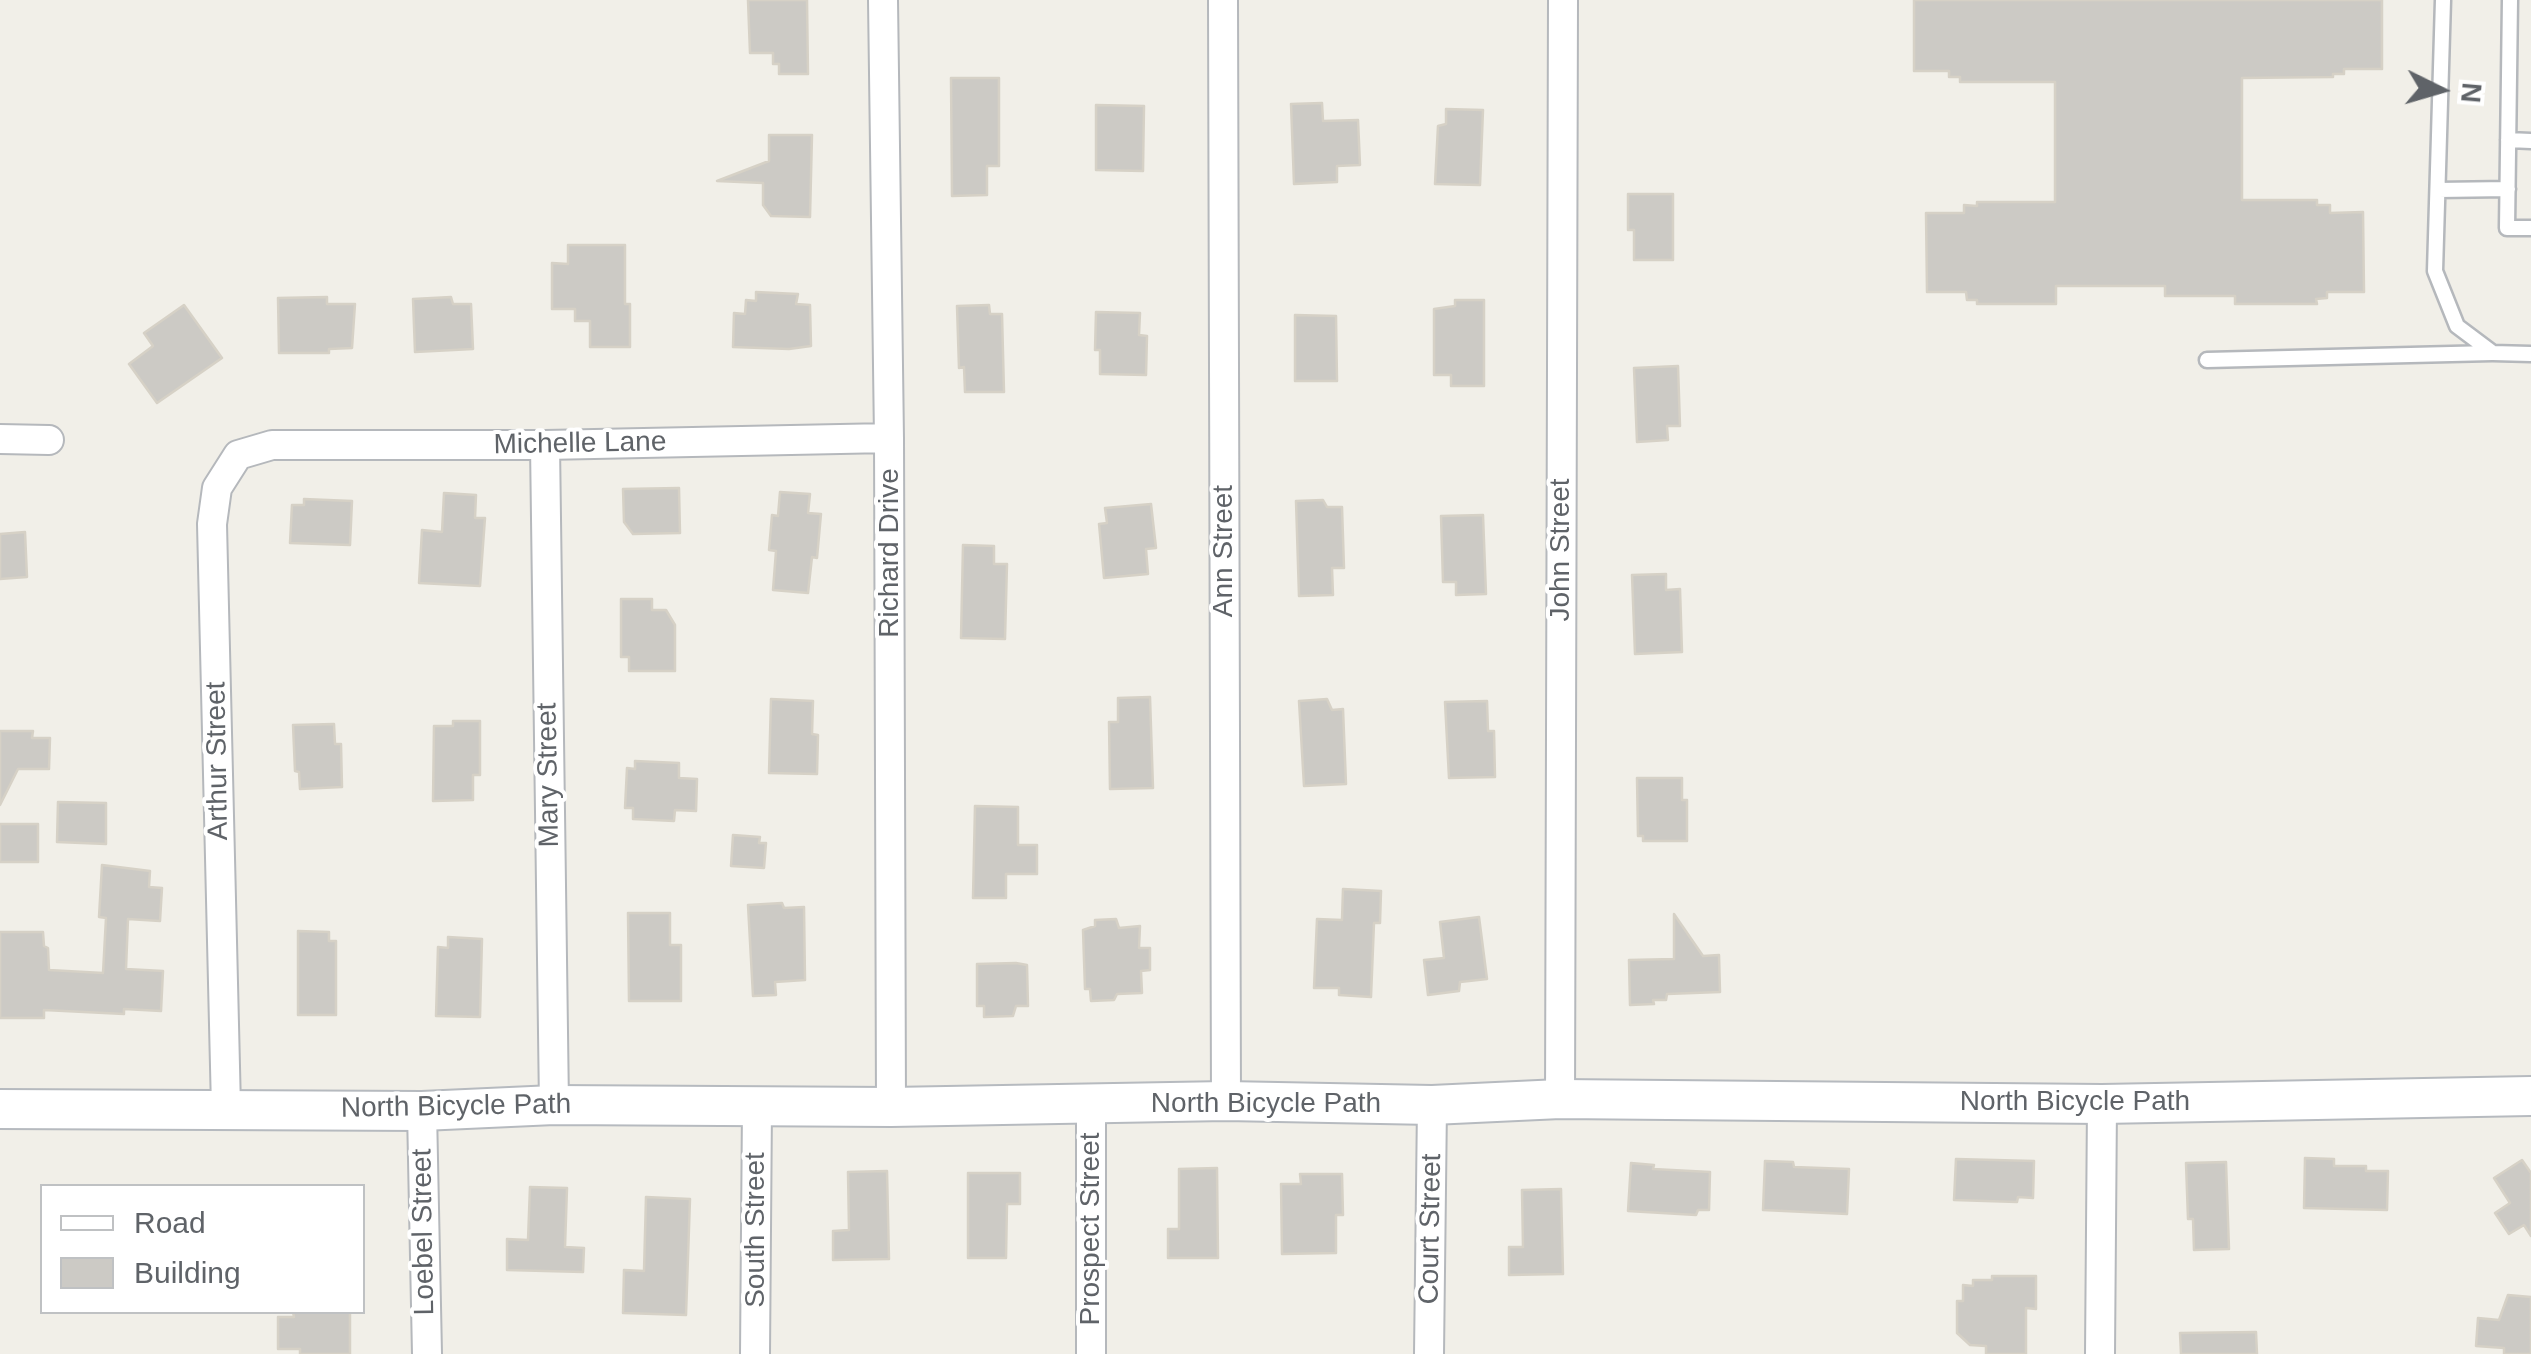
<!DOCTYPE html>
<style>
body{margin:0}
#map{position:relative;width:2531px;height:1354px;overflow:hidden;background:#f1efe8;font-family:Helvetica,sans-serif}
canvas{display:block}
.legend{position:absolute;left:40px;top:1184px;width:325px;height:130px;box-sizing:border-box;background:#fff;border:2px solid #bfc1c3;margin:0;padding:12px 18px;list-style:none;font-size:30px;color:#5f6368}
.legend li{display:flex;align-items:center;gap:20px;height:50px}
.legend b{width:50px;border:2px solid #bfc1c3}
.north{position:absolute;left:2391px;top:40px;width:100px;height:100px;-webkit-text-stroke:8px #fff;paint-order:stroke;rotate:95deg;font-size:28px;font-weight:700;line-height:40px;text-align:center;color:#5f6368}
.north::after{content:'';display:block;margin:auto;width:35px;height:45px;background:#5f6368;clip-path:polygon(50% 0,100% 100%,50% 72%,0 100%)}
</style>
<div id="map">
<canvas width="2531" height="1354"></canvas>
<ul class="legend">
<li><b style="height:12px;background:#fff"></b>Road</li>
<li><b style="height:28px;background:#cccac5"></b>Building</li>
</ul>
<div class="north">N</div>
</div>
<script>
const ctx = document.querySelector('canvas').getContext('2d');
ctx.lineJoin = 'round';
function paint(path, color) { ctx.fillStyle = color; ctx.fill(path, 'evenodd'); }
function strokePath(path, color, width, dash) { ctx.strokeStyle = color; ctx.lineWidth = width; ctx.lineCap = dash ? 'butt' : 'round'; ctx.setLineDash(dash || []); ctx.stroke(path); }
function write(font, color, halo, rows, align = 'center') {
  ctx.font = font + ' Helvetica,sans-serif'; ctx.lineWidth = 8; ctx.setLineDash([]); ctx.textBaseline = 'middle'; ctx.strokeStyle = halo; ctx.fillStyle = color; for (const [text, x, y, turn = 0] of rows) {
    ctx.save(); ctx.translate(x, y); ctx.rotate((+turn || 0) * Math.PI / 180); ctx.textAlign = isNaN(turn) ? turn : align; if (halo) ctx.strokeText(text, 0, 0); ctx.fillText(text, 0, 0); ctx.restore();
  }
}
const building = new Path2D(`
 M 748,0 L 807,0 L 808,74 L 779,74 L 779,64 L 773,64 L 773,53 L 750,53 Z
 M 1914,0 L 2382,0 L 2382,69 L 2344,69 L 2344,74 L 2333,74 L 2333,77 L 2242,78 L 2242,200 L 2317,200 L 2317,205 L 2330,205 L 2330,213 L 2363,212 L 2364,292 L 2327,292 L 2327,298 L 2316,299 L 2317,304 L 2235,304 L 2235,296 L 2165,296 L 2165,286 L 2056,286 L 2056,304 L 1977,304 L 1977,300 L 1967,300 L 1966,292 L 1927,292 L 1926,213 L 1964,213 L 1964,205 L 1977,206 L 1977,202 L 2055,202 L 2055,82 L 1960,82 L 1960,77 L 1949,77 L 1949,71 L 1914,71 Z
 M 951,78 L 999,78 L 999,166 L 987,166 L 987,195 L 952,196 Z
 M 1322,103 L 1323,121 L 1358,120 L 1360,165 L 1337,166 L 1337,182 L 1294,184 L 1291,104 Z
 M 1096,105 L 1144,106 L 1143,171 L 1096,170 Z
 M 1446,109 L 1483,110 L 1480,185 L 1435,184 L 1438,126 L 1446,124 Z
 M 769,135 L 812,135 L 810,217 L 771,216 L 763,205 L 763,183 L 717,181 L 769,161 Z
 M 1628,194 L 1673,194 L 1673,260 L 1634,260 L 1634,230 L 1628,230 Z
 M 568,245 L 625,245 L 625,304 L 630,304 L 630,347 L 590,347 L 590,321 L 575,321 L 575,309 L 552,309 L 552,263 L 568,264 Z
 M 756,292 L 798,294 L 796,304 L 810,305 L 811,346 L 789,349 L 733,347 L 734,313 L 745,314 L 746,300 L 756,301 Z
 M 327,297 L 327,304 L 355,304 L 352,348 L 329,349 L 329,353 L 279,353 L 278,298 Z
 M 451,297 L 453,304 L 471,304 L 473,349 L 415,352 L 413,299 Z
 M 1455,300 L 1484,300 L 1484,386 L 1451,386 L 1451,375 L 1434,375 L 1434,309 L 1455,306 Z
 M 184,305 L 222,358 L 157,403 L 129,364 L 153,346 L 144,333 Z
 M 989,305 L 990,314 L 1002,314 L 1004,392 L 965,392 L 964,367 L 959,368 L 957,306 Z
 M 1096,312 L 1140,313 L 1139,335 L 1147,336 L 1146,375 L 1100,374 L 1100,350 L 1095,350 Z
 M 1295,315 L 1336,316 L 1337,381 L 1295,381 Z
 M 1678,366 L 1680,426 L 1667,426 L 1668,440 L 1637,442 L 1634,368 Z
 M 679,488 L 680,533 L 633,534 L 624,522 L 623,489 Z
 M 780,492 L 810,494 L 808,513 L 821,514 L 817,558 L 812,557 L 808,593 L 773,590 L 776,551 L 769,550 L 772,515 L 778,516 Z
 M 444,493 L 476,495 L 475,518 L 485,518 L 480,586 L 419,583 L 422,530 L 442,532 Z
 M 304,499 L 352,501 L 350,545 L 290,543 L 292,505 L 304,505 Z
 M 1323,500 L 1327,507 L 1342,507 L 1344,568 L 1332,568 L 1333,595 L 1299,596 L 1296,501 Z
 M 1151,504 L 1156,548 L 1146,549 L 1148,574 L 1104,578 L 1099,524 L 1107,523 L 1105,508 Z
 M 1483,515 L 1486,594 L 1456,595 L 1456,582 L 1443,582 L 1441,516 Z
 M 25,532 L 27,577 L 0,579 L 0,534 Z
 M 963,545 L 994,546 L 994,564 L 1007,564 L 1005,639 L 961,638 Z
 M 1666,574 L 1666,590 L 1680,589 L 1682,652 L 1635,654 L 1632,575 Z
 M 621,599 L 652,599 L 652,610 L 666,610 L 675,625 L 675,671 L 629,671 L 629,657 L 621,657 Z
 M 1150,697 L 1153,788 L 1110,789 L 1109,722 L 1118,722 L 1118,698 Z
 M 771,699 L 813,701 L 812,734 L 818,735 L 817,774 L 769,773 Z
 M 1327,699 L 1332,710 L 1343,709 L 1346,784 L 1304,786 L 1299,701 Z
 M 1487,701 L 1488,731 L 1494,731 L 1495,777 L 1449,778 L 1445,702 Z
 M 453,721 L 480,721 L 480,775 L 473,775 L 473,800 L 433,801 L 434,726 L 453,726 Z
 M 334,724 L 335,744 L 341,744 L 342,787 L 300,789 L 299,772 L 295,771 L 293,725 Z
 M 0,731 L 33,731 L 32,738 L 50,738 L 49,769 L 18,769 L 0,805 Z
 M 635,761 L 679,763 L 679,778 L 697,779 L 696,811 L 675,810 L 674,821 L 633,819 L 633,808 L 625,808 L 627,768 L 635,769 Z
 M 1637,778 L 1682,778 L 1682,800 L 1687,800 L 1687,841 L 1643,841 L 1643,836 L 1638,836 Z
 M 58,802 L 106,803 L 106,844 L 57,842 Z
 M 975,806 L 1018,807 L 1018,845 L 1037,845 L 1037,874 L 1006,874 L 1006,898 L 973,898 Z
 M 0,824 L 38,824 L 38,862 L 0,862 Z
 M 733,835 L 760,837 L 759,843 L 766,843 L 764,868 L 731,866 Z
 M 102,865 L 150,871 L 149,887 L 162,888 L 160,921 L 128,919 L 126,969 L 163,971 L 161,1011 L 124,1009 L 124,1014 L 44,1010 L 44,1018 L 0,1018 L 0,932 L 43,932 L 44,946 L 48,948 L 49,970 L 103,973 L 106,918 L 99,917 Z
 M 1343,889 L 1381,891 L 1380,923 L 1374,923 L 1371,997 L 1339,995 L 1339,988 L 1314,988 L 1317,919 L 1342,920 Z
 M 782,903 L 784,908 L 804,907 L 805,980 L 775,982 L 776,995 L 753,996 L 748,905 Z
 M 628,913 L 670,913 L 670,945 L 681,945 L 681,1001 L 629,1001 Z
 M 1674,914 L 1703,956 L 1719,955 L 1720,992 L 1667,994 L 1666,1000 L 1653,1000 L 1654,1004 L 1630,1005 L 1629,960 L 1674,959 Z
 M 1479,917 L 1487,979 L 1460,982 L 1459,991 L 1428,995 L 1424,960 L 1444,958 L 1440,922 Z
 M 1116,919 L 1119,928 L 1140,926 L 1139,948 L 1150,948 L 1150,970 L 1141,971 L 1142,993 L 1117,994 L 1114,1000 L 1091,1001 L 1090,989 L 1085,989 L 1083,930 L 1095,926 L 1095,920 Z
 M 298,931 L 329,932 L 329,941 L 336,941 L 336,1015 L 298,1015 Z
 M 448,937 L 482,939 L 480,1017 L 436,1016 L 438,947 L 448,948 Z
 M 1016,963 L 1027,965 L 1028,1006 L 1016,1006 L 1013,1016 L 984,1017 L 984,1006 L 977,1006 L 977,964 Z
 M 2305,1158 L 2334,1159 L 2334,1166 L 2366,1166 L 2366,1171 L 2388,1171 L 2387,1210 L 2304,1208 Z
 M 1956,1159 L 2034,1161 L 2033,1198 L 2018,1197 L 2017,1202 L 1954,1200 Z
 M 2522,1160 L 2531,1173 L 2531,1236 L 2524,1225 L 2509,1234 L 2495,1213 L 2510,1203 L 2494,1178 Z
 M 1765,1161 L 1793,1162 L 1794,1167 L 1849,1169 L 1847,1214 L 1763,1210 Z
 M 2226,1162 L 2229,1249 L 2194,1250 L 2193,1219 L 2188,1219 L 2186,1163 Z
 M 1631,1163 L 1654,1165 L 1653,1169 L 1710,1172 L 1709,1210 L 1698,1210 L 1696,1215 L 1628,1211 Z
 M 1217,1168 L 1218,1258 L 1168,1258 L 1168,1229 L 1179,1229 L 1179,1169 Z
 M 887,1171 L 889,1259 L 833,1260 L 833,1231 L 849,1230 L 848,1172 Z
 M 968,1173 L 1020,1173 L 1020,1204 L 1007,1204 L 1006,1258 L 968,1258 Z
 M 1300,1174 L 1342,1174 L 1343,1215 L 1336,1215 L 1336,1253 L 1282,1254 L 1281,1184 L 1301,1184 Z
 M 530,1187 L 567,1188 L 565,1247 L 584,1248 L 583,1272 L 507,1270 L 507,1239 L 528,1240 Z
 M 1561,1189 L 1563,1274 L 1509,1275 L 1509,1247 L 1523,1247 L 1522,1190 Z
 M 646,1197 L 690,1199 L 686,1315 L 623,1313 L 624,1270 L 644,1271 Z
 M 1992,1276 L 2036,1276 L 2036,1309 L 2026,1308 L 2026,1354 L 1986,1354 L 1986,1346 L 1970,1345 L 1957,1333 L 1957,1301 L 1963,1301 L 1963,1285 L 1973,1286 L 1973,1280 L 1992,1280 Z
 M 2508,1295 L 2531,1297 L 2531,1354 L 2504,1354 L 2504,1348 L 2476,1346 L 2478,1318 L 2499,1320 Z
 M 293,1312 L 350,1312 L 350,1354 L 300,1354 L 300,1349 L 278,1349 L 278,1317 L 294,1317 Z
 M 2256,1332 L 2257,1354 L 2181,1354 L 2180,1333 Z`);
const lane = new Path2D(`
 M 2443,0 L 2435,271 L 2457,326 L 2493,353 L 2531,354
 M 2510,0 L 2507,228 L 2531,228
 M 2508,140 L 2531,141
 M 2438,190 L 2508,189
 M 2207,360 L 2492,353`);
const street = new Path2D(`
 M 883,0 L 889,438 L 891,1107
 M 1223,0 L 1226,1101
 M 0,439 L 49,440
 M 545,445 L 554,1105
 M 1560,1099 L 1563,0
 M 1091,1104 L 1091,1354
 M 226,1108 L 212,524 L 217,488 L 238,455 L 272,445 L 545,445 L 889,438
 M 422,1111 L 427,1354
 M 755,1354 L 757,1106
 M 1429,1354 L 1432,1105
 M 2100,1354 L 2102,1104`);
const secondary = new Path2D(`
 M 0,1109 L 422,1111 L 554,1105 L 891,1107 L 1226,1101 L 1432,1105 L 1560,1099 L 2102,1104 L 2531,1096`);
const streetNames = [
 ["Michelle Lane",580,444,-1],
 ["John Street",1561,550,-90],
 ["Ann Street",1224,551,-90],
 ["Richard Drive",890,553,-90],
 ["Arthur Street",218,761,-91],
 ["Mary Street",549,775,-91],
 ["North Bicycle Path",2075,1102],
 ["North Bicycle Path",1266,1104],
 ["North Bicycle Path",456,1107,-1],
 ["Prospect Street",1091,1229,-90],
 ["Court Street",1431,1229,-89],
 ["South Street",756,1230,-90],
 ["Loebel Street",424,1232,-91]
];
paint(building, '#cccac5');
strokePath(building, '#d6d1c6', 2.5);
strokePath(lane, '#b5b8bc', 19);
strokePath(street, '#b5b8bc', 32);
strokePath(secondary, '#b6babf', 42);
strokePath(lane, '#fff', 14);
strokePath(street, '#fff', 28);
strokePath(secondary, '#fff', 38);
write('28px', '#5f6368', '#fff', streetNames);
</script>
